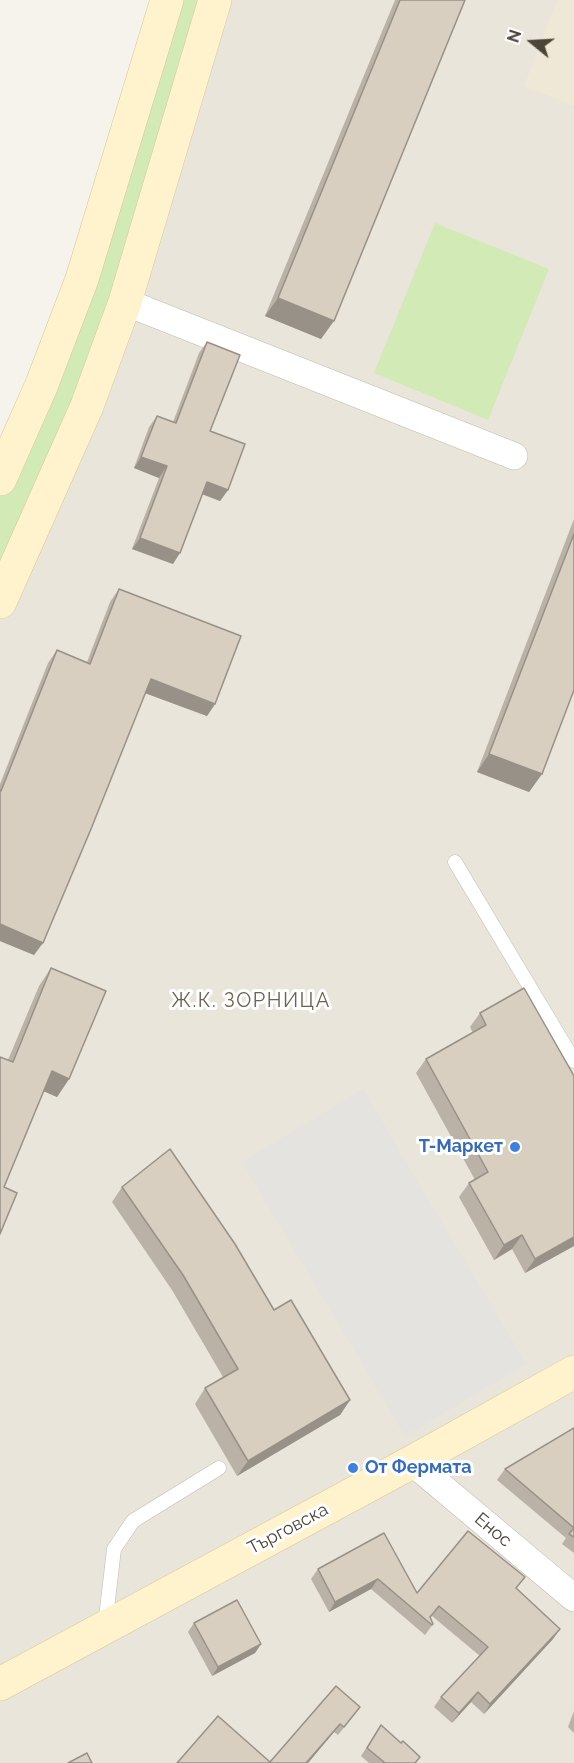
<!DOCTYPE html>
<meta charset="utf-8">
<style>
body{margin:0}
#map{position:relative;width:574px;height:1763px;overflow:hidden;background:#f6f3ec;font-family:Raleway,sans-serif}
canvas{display:block}
.north{position:absolute;left:502px;top:12px;width:60px;height:60px;-webkit-text-stroke:4px #fff;paint-order:stroke;rotate:288deg;font-size:16px;font-weight:700;line-height:24px;text-align:center;color:#4b4439}
.north::after{content:'';display:block;margin:auto;width:21px;height:27px;background:#4b4439;clip-path:polygon(50% 0,100% 100%,50% 72%,0 100%)}
</style>
<div id="map">
<canvas width="574" height="1763"></canvas>
<div class="north">N</div>
</div>
<script>
const ctx = document.querySelector('canvas').getContext('2d');
ctx.lineJoin = 'round';
function paint(path, color) { ctx.fillStyle = color; ctx.fill(path, 'evenodd'); }
function strokePath(path, color, width, dash) { ctx.strokeStyle = color; ctx.lineWidth = width; ctx.lineCap = dash ? 'butt' : 'round'; ctx.setLineDash(dash || []); ctx.stroke(path); }
function write(font, color, halo, rows, align = 'center') {
  ctx.font = font + ' Raleway,sans-serif'; ctx.lineWidth = 6; ctx.setLineDash([]); ctx.textBaseline = 'middle'; ctx.strokeStyle = halo; ctx.fillStyle = color; for (const [text, x, y, turn = 0] of rows) {
    ctx.save(); ctx.translate(x, y); ctx.rotate((+turn || 0) * Math.PI / 180); ctx.textAlign = isNaN(turn) ? turn : align; if (halo) ctx.strokeText(text, 0, 0); ctx.fillText(text, 0, 0); ctx.restore();
  }
}
const residential = new Path2D(`
 M 215,0 L 574,0 L 574,1763 L 0,1763 L 0,602 Z`);
const education = new Path2D(`
 M 557,0 L 574,0 L 574,106 L 524,86 Z`);
const green = new Path2D(`
 M 167,0 L 215,0 L 125,302 L 0,602 L 0,479 Z
 M 435,223 L 549,269 L 488,420 L 374,373 Z`);
const parking = new Path2D(`
 M 363,1089 L 526,1364 L 405,1436 L 242,1162 Z`);
const lane = new Path2D(`
 M 455,862 L 574,1061
 M 105,1626 L 114,1549 L 133,1521 L 219,1468`);
const street = new Path2D(`
 M 125,302 L 514,456
 M 412,1462 L 574,1598`);
const secondary = new Path2D(`
 M 0,479 L 42,384 L 82,279 L 167,0
 M 0,602 L 87,406 L 125,302 L 215,0
 M 0,1684 L 412,1462 L 574,1372`);
const wall = new Path2D(`
 M 395,0 L 465,0 L 321,339 L 265,316 Z
 M 207,342 L 210,431 L 228,490 L 220,501 L 203,494 L 173,564 L 132,549 L 159,478 L 134,468 L 149,427 L 157,416 L 173,422 L 199,353 Z
 M 574,519 L 574,690 L 542,774 L 529,792 L 477,772 Z
 M 119,589 L 215,704 L 207,716 L 145,693 L 34,955 L 0,941 L 0,784 L 48,663 L 57,650 L 87,662 L 110,602 Z
 M 51,968 L 69,1079 L 57,1097 L 43,1091 L 4,1187 L 8,1060 L 39,986 Z
 M 480,1013 L 574,1076 L 574,1246 L 525,1273 L 512,1249 L 494,1260 L 459,1197 L 469,1183 L 475,1180 L 416,1073 L 426,1059 L 473,1033 L 470,1027 Z
 M 122,1187 L 274,1310 L 350,1400 L 340,1415 L 237,1476 L 195,1404 L 205,1388 L 223,1377 L 172,1290 L 112,1202 Z
 M 574,1428 L 574,1553 L 562,1544 L 566,1538 L 497,1480 L 505,1469 Z
 M 384,1533 L 417,1593 L 517,1589 L 553,1639 L 484,1714 L 471,1702 L 452,1723 L 434,1707 L 441,1697 L 480,1656 L 432,1616 L 430,1618 L 433,1624 L 425,1635 L 371,1589 L 329,1612 L 311,1579 L 318,1569 Z
 M 194,1623 L 261,1644 L 255,1653 L 212,1676 L 188,1632 Z
 M 360,1707 L 338,1735 L 334,1732 L 308,1763 L 177,1763 L 270,1762 Z
 M 574,1711 L 574,1733 L 568,1727 Z
 M 381,1725 L 401,1743 L 420,1757 L 416,1763 L 369,1763 L 361,1756 Z`);
const shadedWall = new Path2D(`
 M 278,298 L 334,321 L 321,339 L 265,316 Z
 M 141,457 L 167,466 L 159,478 L 134,468 Z
 M 207,482 L 228,490 L 220,501 L 199,493 Z
 M 140,538 L 180,553 L 173,564 L 132,549 Z
 M 151,679 L 215,704 L 207,716 L 142,692 Z
 M 489,754 L 542,774 L 529,792 L 477,772 Z
 M 0,924 L 43,943 L 34,955 L 0,941 Z
 M 52,1071 L 69,1079 L 57,1097 L 39,1089 Z
 M 522,1235 L 512,1249 L 494,1260 L 504,1245 Z
 M 574,1237 L 574,1246 L 525,1273 L 535,1259 Z
 M 350,1400 L 340,1415 L 237,1476 L 248,1461 Z
 M 378,1579 L 371,1589 L 329,1612 L 335,1602 Z
 M 560,1629 L 553,1639 L 484,1714 L 490,1704 Z
 M 261,1644 L 255,1653 L 212,1676 L 218,1667 Z
 M 478,1692 L 471,1702 L 452,1723 L 459,1713 Z
 M 340,1724 L 334,1732 L 308,1763 L 306,1763 Z`);
const building = new Path2D(`
 M 400,0 L 465,0 L 334,321 L 278,298 Z
 M 207,342 L 240,355 L 210,431 L 245,444 L 228,490 L 207,482 L 180,553 L 140,538 L 167,466 L 141,457 L 157,416 L 176,423 Z
 M 574,534 L 574,690 L 542,774 L 489,754 Z
 M 119,589 L 241,636 L 215,704 L 151,679 L 91,829 L 43,943 L 0,924 L 0,790 L 1,791 L 57,650 L 90,664 Z
 M 51,968 L 106,991 L 69,1079 L 52,1071 L 4,1187 L 17,1193 L 0,1234 L 0,1057 L 13,1062 Z
 M 524,988 L 574,1076 L 574,1237 L 535,1259 L 522,1235 L 504,1245 L 469,1183 L 488,1172 L 426,1059 L 486,1025 L 480,1013 Z
 M 170,1149 L 235,1244 L 274,1310 L 291,1300 L 350,1400 L 248,1461 L 205,1388 L 238,1369 L 183,1275 L 122,1187 Z
 M 574,1428 L 574,1537 L 569,1534 L 574,1528 L 505,1469 Z
 M 468,1531 L 525,1577 L 516,1588 L 560,1629 L 490,1704 L 478,1692 L 459,1713 L 441,1697 L 488,1647 L 439,1606 L 430,1617 L 433,1624 L 432,1625 L 378,1579 L 335,1602 L 318,1569 L 384,1533 L 417,1593 Z
 M 237,1600 L 261,1644 L 218,1667 L 194,1623 Z
 M 336,1686 L 360,1707 L 344,1727 L 340,1724 L 306,1763 L 177,1763 L 218,1716 L 270,1762 Z
 M 381,1725 L 401,1743 L 403,1741 L 420,1757 L 415,1763 L 383,1763 L 384,1762 L 367,1748 Z
 M 87,1753 L 92,1763 L 68,1763 Z`);
const markers = [
 [515,1147,6,"#3f7fe0"],
 [353,1468,6,"#3f7fe0"]
];
const shopNames = [
 ["Т-Маркет",503,1147],
 ["От Фермата",365,1468,"left"]
];
const streetNames = [
 ["Търговска",288,1529,-28],
 ["Енос",493,1530,40]
];
const neighbourhoodNames = [
 ["Ж.К. ЗОРНИЦА",251,1001]
];
paint(residential, '#eae5da');
paint(education, '#efe8d6');
paint(green, '#d2eab5');
paint(parking, '#e5e3e0');
strokePath(lane, '#c2bbae', 15);
strokePath(street, '#c2bbae', 28);
strokePath(secondary, '#d6c79b', 34);
strokePath(lane, '#fff', 14);
strokePath(street, '#fff', 27);
strokePath(secondary, '#fff3cd', 33);
paint(wall, '#bab2a6');
paint(shadedWall, '#979187');
paint(building, '#d8cfc1');
strokePath(building, '#979187', 1.5);
for (const [x, y, r, color] of markers) { const dot = new Path2D(); dot.arc(x, y, r, 0, 2 * Math.PI); ctx.fillStyle = color; ctx.fill(dot); strokePath(dot, '#fff', 2); }
write('bold 18px', '#366cbe', '#fff', shopNames, 'right');
write('18px', '#4b4439', '#fff', streetNames);
ctx.letterSpacing = '1.5px';
write('20px', '#6e6250', '#fff', neighbourhoodNames);
ctx.letterSpacing = '0px';
</script>
